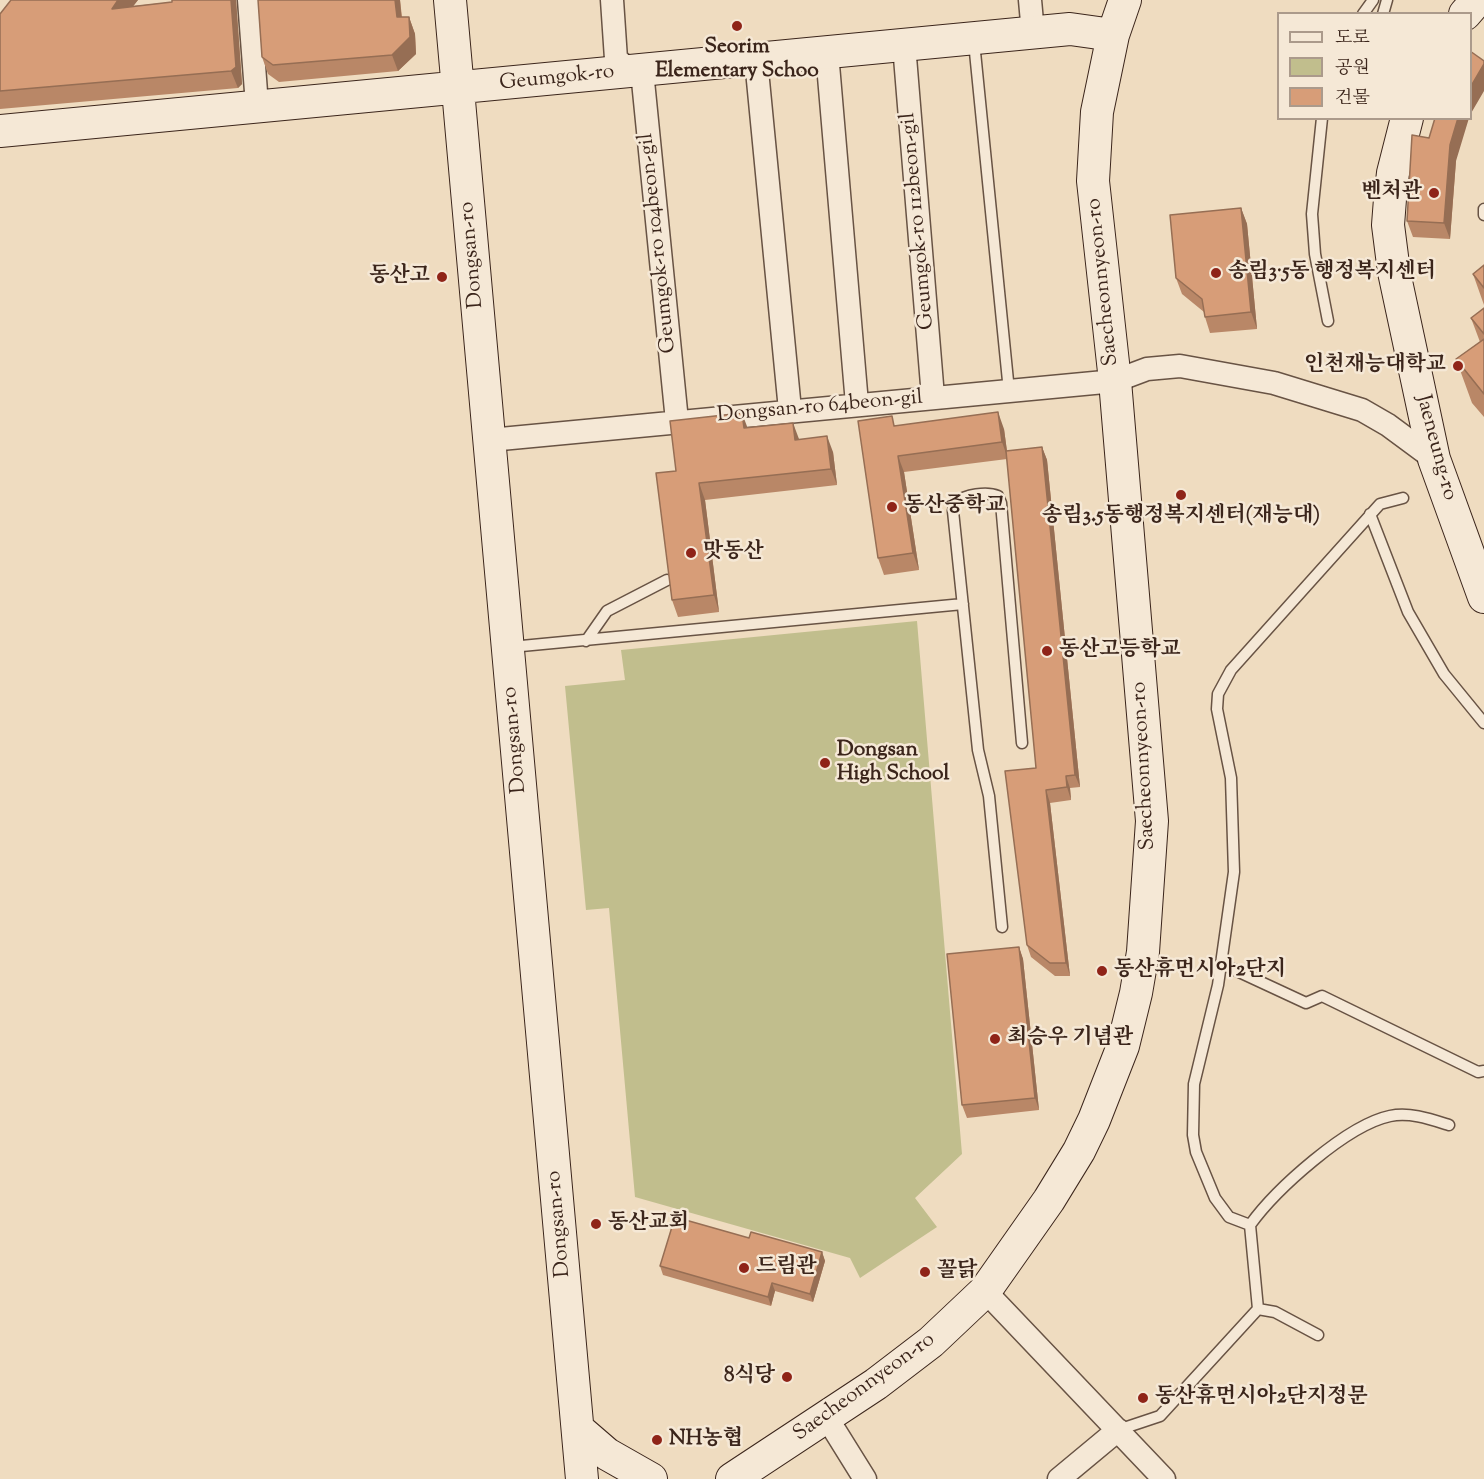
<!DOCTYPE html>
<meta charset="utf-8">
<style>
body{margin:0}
#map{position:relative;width:1484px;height:1479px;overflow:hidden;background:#efdcc0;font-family:"Sorts Mill Goudy","Noto Serif KR",serif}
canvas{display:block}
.legend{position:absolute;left:1277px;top:12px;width:195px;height:108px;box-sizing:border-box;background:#f5e8d6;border:2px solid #ab9a8b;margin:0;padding:8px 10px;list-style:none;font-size:18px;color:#3b251b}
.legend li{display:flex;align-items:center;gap:12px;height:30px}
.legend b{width:30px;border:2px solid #ab9a8b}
</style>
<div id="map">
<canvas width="1484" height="1479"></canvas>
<ul class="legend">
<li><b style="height:8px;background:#f5e8d6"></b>도로</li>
<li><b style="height:16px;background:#c1be8d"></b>공원</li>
<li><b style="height:16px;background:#d79d78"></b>건물</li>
</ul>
</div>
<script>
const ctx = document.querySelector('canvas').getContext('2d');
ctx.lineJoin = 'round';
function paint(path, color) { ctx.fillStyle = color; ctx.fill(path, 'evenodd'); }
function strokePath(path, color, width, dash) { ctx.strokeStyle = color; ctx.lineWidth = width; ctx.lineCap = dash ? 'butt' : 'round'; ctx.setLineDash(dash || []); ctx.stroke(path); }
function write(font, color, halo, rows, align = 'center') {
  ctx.font = font + ' "Sorts Mill Goudy","Noto Serif KR",serif'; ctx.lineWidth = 5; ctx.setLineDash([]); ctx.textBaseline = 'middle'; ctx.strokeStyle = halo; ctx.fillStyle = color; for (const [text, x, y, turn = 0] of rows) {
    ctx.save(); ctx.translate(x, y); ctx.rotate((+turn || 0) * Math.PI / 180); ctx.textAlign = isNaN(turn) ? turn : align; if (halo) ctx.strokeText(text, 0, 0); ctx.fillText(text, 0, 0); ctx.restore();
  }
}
const green = new Path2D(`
 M 917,621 L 962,1154 L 915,1198 L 937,1227 L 860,1278 L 850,1258 L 635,1197 L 609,908 L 586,910 L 565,686 L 625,680 L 621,650 Z`);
const lane = new Path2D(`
 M 1363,14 L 1373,0
 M 1383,14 L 1387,0
 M 974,42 L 1009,391
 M 1322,118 L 1312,214 L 1315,254 L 1328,321
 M 1484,209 L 1484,215
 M 1370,514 L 1408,612 L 1444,674 L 1484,723
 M 586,641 L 607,611 L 667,580
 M 511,647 L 963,604
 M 1002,927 L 989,796 L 978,750 L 953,511 L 955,502 C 966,495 986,491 998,496 L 1001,503 L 1022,743
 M 1222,964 L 1306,1003 L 1322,996 L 1478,1072 L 1484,1071
 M 1250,1225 L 1229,1217 L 1215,1198 L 1196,1152 L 1193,1135 L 1194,1084 L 1218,985 L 1234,872 L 1231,778 L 1217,709 L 1218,694 L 1231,670 L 1380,504 L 1403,498
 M 1258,1309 L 1275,1312 L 1318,1335
 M 1118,1430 L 1160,1416 L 1258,1309 L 1250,1225 C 1276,1189 1347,1125 1390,1116 C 1410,1112 1430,1119 1449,1125`);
const street = new Path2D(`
 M 249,0 L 257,105
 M 612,0 L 616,59 L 643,81 L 677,421
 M 1030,0 L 1033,33
 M 904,45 L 933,397
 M 827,53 L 857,404
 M 756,60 L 790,410
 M 490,440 L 1115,381 L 1147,369 L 1180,366 L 1274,383 L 1362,410 L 1388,425 L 1434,459
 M 985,1291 L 1164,1479
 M 827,1418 L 865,1479
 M 1059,1479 L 1118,1430`);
const secondary = new Path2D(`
 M 450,0 L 582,1479
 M 1465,14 L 1477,0
 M 1407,118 L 1393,173 L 1390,199 L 1388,225 L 1394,272 L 1434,459 L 1484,597
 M 0,131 L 1070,29 L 1113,35
 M 578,1429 L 607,1454 L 651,1479
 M 732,1479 L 876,1384 L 931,1342 L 985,1291 L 1049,1200 L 1079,1151 L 1094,1120 L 1123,1046 L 1136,993 L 1143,952 L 1152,821 L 1115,381 L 1093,181 L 1097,112 L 1113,35 L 1125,0`);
const wall = new Path2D(`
 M 11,0 L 138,0 L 133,6 L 172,2 L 172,0 L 236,0 L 242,84 L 238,88 L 0,109 L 0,14 Z
 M 258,0 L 400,0 L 402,17 L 409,17 L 415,34 L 416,54 L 398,71 L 279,82 L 268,74 L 262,57 Z
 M 1429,138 L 1456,161 L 1450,239 L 1413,237 L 1407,221 Z
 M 1241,208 L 1247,224 L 1257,329 L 1210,333 L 1205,317 L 1204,312 L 1182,294 L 1176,278 Z
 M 1484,265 L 1484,305 L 1473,274 Z
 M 1484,308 L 1484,417 L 1472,403 L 1456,359 L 1480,342 L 1471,318 Z
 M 896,426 L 1004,429 L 1007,451 L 1042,447 L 1047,460 L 1080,787 L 1070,788 L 1071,800 L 1050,803 L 1070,976 L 1055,976 L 1031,957 L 1027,945 L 1036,768 L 1007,459 L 904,472 L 919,570 L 884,575 L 878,558 Z
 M 747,428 L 799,439 L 833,452 L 837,485 L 705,500 L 719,612 L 678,617 L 672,600 L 676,471 Z
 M 1019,947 L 1023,959 L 1039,1110 L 967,1118 L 962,1105 Z
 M 749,1238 L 822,1252 L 825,1261 L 813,1302 L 775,1291 L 771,1306 L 663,1275 L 660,1266 Z`);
const shadedWall = new Path2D(`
 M 118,0 L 138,0 L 118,26 L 112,9 Z
 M 231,0 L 236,0 L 242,84 L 238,88 L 231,71 Z
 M 395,0 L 400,0 L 403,34 L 397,17 Z
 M 409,17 L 415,34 L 416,54 L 398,71 L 392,55 Z
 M 1484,64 L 1484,91 L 1470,115 L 1470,88 Z
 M 1458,118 L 1469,118 L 1456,161 L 1450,239 L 1444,223 L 1450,145 Z
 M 1241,208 L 1247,224 L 1257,329 L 1251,312 Z
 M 998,412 L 1004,429 L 1008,459 L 1002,442 Z
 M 742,413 L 748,429 L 744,428 Z
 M 793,423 L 799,439 L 795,440 Z
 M 827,436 L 833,452 L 837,485 L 831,469 Z
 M 1042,447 L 1047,460 L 1080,787 L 1075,775 Z
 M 898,456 L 904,472 L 919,570 L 913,553 Z
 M 699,483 L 705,500 L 719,612 L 714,595 Z
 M 1066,776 L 1070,788 L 1071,800 L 1067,787 Z
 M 1046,790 L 1050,803 L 1070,976 L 1066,963 Z
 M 1019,947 L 1023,959 L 1039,1110 L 1035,1098 Z
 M 822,1252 L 825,1261 L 813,1302 L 810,1294 Z
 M 772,1283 L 775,1291 L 771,1306 L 768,1297 Z`);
const building = new Path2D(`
 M 11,0 L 118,0 L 112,9 L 172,2 L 172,0 L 231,0 L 236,67 L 231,71 L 0,91 L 0,14 Z
 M 258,0 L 395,0 L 397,17 L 409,17 L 410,37 L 392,55 L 273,65 L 262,57 Z
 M 1470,51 L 1484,61 L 1484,64 L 1470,88 Z
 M 1435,118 L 1458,118 L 1450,145 L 1444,223 L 1407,221 L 1412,135 L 1429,138 Z
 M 1241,208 L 1251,312 L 1205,317 L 1202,299 L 1176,278 L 1170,215 Z
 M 1484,265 L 1484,288 L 1473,274 Z
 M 1484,308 L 1484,334 L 1471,318 Z
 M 1484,339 L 1484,394 L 1456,359 Z
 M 998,412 L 1002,442 L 898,456 L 913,553 L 878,558 L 858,421 L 892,416 L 894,426 Z
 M 742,413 L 744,428 L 793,423 L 795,440 L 827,436 L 831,469 L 699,483 L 714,595 L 672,600 L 656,473 L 676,471 L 670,421 Z
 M 1042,447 L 1075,775 L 1066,776 L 1067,787 L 1046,790 L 1066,963 L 1050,963 L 1027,945 L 1005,771 L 1036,768 L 1006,451 Z
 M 1019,947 L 1035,1098 L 962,1105 L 947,954 Z
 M 675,1217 L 749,1238 L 751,1232 L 822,1252 L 810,1294 L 772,1283 L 768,1297 L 660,1266 Z`);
const markers = [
 [737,26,6,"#8f2418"],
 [1434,193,6,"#8f2418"],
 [1216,273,6,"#8f2418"],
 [442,277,6,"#8f2418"],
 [1458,366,6,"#8f2418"],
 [1181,495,6,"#8f2418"],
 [892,507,6,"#8f2418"],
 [691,553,6,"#8f2418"],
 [1047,651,6,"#8f2418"],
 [825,763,6,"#8f2418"],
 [1102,971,6,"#8f2418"],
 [995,1039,6,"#8f2418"],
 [596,1224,6,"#8f2418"],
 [744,1268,6,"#8f2418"],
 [925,1272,6,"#8f2418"],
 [787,1377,6,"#8f2418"],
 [1143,1398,6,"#8f2418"],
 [657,1440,6,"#8f2418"]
];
const poiNames = [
 ["Seorim",737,48,"center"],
 ["Elementary Schoo",737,72,"center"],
 ["벤처관",1422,193,"right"],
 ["송림3·5동 행정복지센터",1228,273],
 ["동산고",430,277,"right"],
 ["인천재능대학교",1446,366,"right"],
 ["동산중학교",904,507],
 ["송림3.5동행정복지센터(재능대)",1181,517,"center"],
 ["맛동산",703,553],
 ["동산고등학교",1059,651],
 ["Dongsan",837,751],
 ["High School",837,775],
 ["동산휴먼시아2단지",1114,971],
 ["최승우 기념관",1007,1039],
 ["동산교회",608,1224],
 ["드림관",756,1268],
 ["꼴닭",937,1272],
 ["8식당",775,1377,"right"],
 ["동산휴먼시아2단지정문",1155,1398],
 ["NH농협",669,1440]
];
const streetNames = [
 ["Geumgok-ro",557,79,-6],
 ["Geumgok-ro 112beon-gil",919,221,-95],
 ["Geumgok-ro 104beon-gil",659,243,-96],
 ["Dongsan-ro",473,255,-95],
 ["Saecheonnyeon-ro",1104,282,-96],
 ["Dongsan-ro 64beon-gil",820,408,-5],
 ["Jaeneung-ro",1435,448,75],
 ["Dongsan-ro",516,740,-95],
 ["Saecheonnyeon-ro",1145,766,-93],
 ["Dongsan-ro",560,1224,-95],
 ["Saecheonnyeon-ro",865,1388,-36]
];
paint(green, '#c1be8d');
strokePath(lane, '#685344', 13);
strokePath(street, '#685344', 25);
strokePath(secondary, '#3b251b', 34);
strokePath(lane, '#f5e8d6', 10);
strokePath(street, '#f5e8d6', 22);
strokePath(secondary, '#f5e8d6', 32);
paint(wall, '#b98767');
paint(shadedWall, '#966e54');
paint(building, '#d79d78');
strokePath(building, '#966e54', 1.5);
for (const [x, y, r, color] of markers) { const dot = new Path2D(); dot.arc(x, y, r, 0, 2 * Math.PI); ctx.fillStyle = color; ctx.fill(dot); strokePath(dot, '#f5e8d6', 2); }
write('bold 21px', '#3b251b', '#f5e8d6', poiNames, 'left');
write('21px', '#3b251b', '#f5e8d6', streetNames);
</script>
